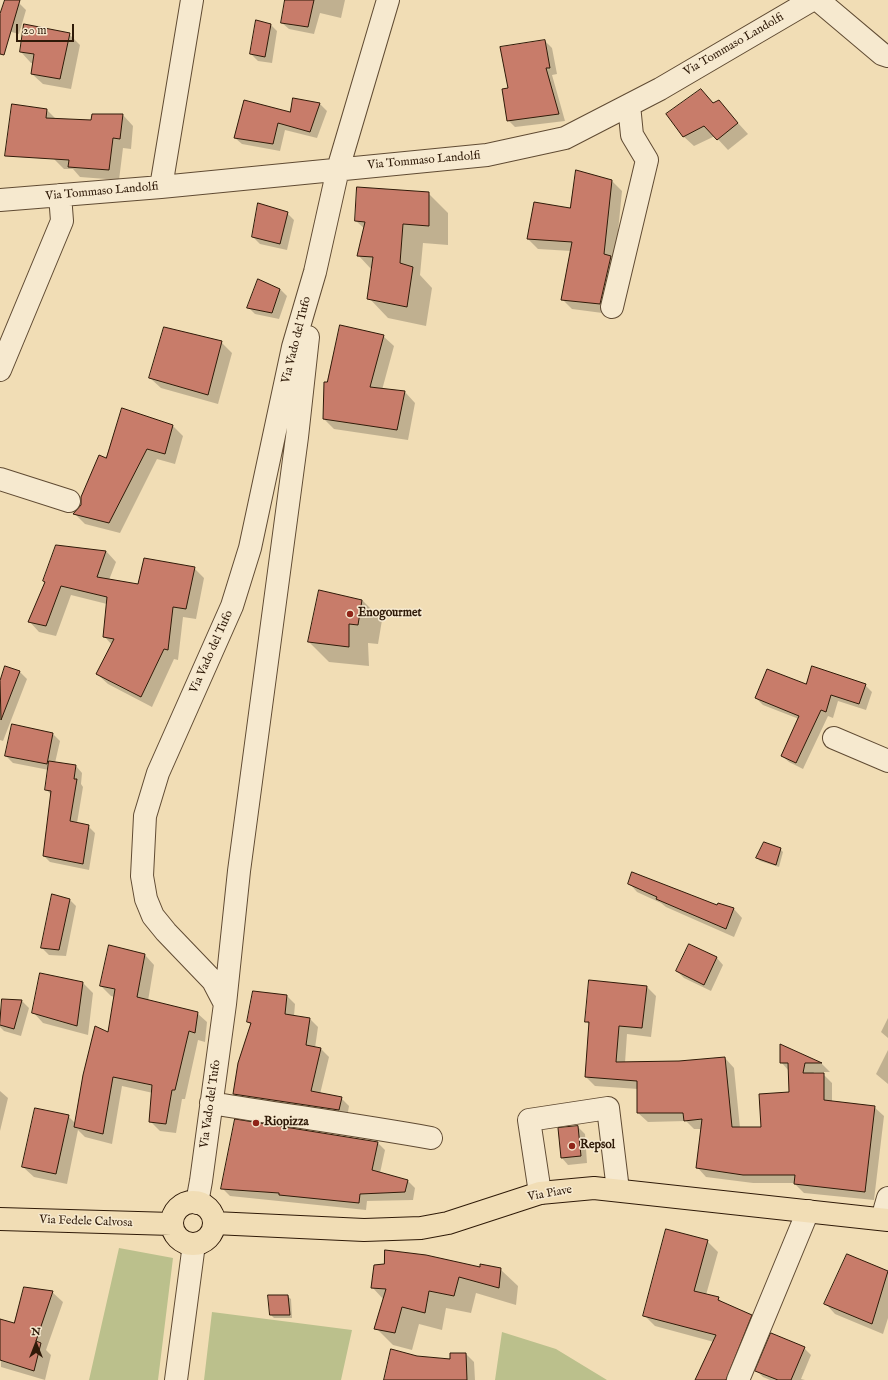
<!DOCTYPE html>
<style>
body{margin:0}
#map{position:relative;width:888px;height:1380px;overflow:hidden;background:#f1ddb5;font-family:"IM FELL English",serif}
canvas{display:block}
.north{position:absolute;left:16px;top:1324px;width:40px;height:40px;-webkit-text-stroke:3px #f6e9cf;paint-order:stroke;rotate:0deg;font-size:11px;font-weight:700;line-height:16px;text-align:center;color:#2f1a08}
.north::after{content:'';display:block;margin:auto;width:14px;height:18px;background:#2f1a08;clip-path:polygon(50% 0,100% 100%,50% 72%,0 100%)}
.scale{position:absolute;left:16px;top:24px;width:58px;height:18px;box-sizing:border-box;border:2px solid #2f1a08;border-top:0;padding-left:5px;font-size:12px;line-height:14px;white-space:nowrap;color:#2f1a08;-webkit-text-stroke:3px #f6e9cf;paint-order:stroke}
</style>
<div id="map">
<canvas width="888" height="1380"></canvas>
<div class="north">N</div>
<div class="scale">20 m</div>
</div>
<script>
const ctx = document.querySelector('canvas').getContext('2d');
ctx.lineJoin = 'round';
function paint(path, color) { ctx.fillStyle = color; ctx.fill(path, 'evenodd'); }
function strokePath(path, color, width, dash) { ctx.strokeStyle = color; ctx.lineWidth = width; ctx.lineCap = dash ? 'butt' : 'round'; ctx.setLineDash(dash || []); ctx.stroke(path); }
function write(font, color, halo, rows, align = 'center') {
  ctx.font = font + ' "IM FELL English",serif'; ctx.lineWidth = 3; ctx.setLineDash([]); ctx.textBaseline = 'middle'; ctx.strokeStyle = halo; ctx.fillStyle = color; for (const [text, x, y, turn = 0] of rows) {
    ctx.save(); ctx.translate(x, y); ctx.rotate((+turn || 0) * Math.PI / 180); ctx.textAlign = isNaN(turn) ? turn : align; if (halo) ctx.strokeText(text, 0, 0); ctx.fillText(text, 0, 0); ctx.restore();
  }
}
const green = new Path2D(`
 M 119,1248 L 173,1258 L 158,1380 L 89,1380 Z
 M 212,1312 L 352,1330 L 341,1380 L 204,1380 Z
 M 502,1332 L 556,1349 L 607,1380 L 495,1380 Z`);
const shadow = new Path2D(`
 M 7,0 L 19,3 L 26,10 L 19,34 L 4,30 L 0,26 L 0,17 Z
 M 286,0 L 345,0 L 341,18 L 320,13 L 314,34 L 289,29 L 282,23 Z
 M 270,24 L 277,31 L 272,63 L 258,61 L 251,54 Z
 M 69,34 L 80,45 L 71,89 L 43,84 L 32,74 L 34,63 L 31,63 L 21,52 Z
 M 545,41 L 552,48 L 557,74 L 552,75 L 565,121 L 515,127 L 508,120 L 509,89 Z
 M 294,100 L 320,104 L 327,111 L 317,138 L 285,130 L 280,151 L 242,144 L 235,138 L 291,113 Z
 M 711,101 L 714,104 L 718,101 L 748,134 L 728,150 L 715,136 L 694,146 L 683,136 Z
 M 47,110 L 56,119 L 92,121 L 123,115 L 133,126 L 131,149 L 123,148 L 119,180 L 80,177 L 73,169 L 64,169 L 53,158 L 19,146 Z
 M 612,181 L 622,191 L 610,314 L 572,309 L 562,299 L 571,251 L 538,249 L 528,239 Z
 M 428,193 L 448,213 L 448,245 L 423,243 L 420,275 L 432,288 L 426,326 L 388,318 L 369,298 L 372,270 L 358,255 L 365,229 L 356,221 Z
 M 287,213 L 294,220 L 287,250 L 260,244 L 253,237 Z
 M 280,289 L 287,296 L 279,319 L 255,314 L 249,308 Z
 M 383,336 L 394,346 L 382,390 L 405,392 L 415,403 L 408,440 L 334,429 L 324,419 L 328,383 Z
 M 221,342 L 232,353 L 218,404 L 161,388 L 150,378 Z
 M 123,409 L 173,426 L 183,436 L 175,464 L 157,459 L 120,533 L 85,524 L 75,514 L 82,506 L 107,459 Z
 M 57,546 L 106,551 L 116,562 L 109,580 L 139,586 L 194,568 L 204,578 L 196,619 L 183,617 L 178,660 L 174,659 L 152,707 L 108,684 L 97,674 L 112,645 L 104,636 L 107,604 L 71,595 L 56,636 L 39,632 L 29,621 L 45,582 Z
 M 362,600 L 382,620 L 378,644 L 368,643 L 369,666 L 329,662 L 309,642 Z
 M 5,667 L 20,672 L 27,679 L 3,741 L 0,740 L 0,684 Z
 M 865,685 L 872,692 L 866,710 L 838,701 L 833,718 L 828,716 L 803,769 L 789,762 L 782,756 L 799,719 L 763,705 L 756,698 Z
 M 53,734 L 60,741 L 55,763 L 76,766 L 82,773 L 81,784 L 83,787 L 77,823 L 88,826 L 95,833 L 89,870 L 50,862 L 44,856 L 51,795 L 46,789 L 49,770 L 13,763 L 6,756 Z
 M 780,849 L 783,852 L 779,867 L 760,861 L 757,858 Z
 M 629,883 L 718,906 L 719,904 L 734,909 L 742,918 L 734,937 L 666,907 L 661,903 L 637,892 Z
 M 69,899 L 76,906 L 66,956 L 49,955 L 42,948 Z
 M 689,945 L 717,958 L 723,965 L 711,991 L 684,978 L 677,971 Z
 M 145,955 L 154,965 L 148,1001 L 197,1013 L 207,1022 L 205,1042 L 198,1040 L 185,1099 L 182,1099 L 176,1133 L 160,1131 L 150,1121 L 153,1093 L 122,1086 L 112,1144 L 85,1137 L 78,1130 L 67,1184 L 34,1177 L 23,1167 L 68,1116 L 76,1124 L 108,1033 L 115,997 L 111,996 L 101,986 Z
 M 83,983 L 93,993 L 88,1035 L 43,1023 L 33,1012 Z
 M 647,987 L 656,996 L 651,1037 L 627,1034 L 625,1063 L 679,1062 L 725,1058 L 734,1068 L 740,1128 L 762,1128 L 790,1093 L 789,1071 L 781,1062 L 781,1046 L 822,1064 L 830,1072 L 814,1072 L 813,1074 L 823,1074 L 832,1083 L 832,1102 L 874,1107 L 884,1116 L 874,1200 L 804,1193 L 794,1183 L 753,1183 L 706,1177 L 697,1167 L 702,1129 L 694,1129 L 686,1121 L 648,1122 L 638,1113 L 638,1089 L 595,1086 L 586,1077 L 590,1026 L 586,1021 Z
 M 287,996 L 295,1004 L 294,1016 L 310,1019 L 318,1027 L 315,1048 L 321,1049 L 329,1057 L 320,1094 L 341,1098 L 349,1106 L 347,1118 L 242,1102 L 234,1094 L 251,1025 L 248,1022 Z
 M 3,1000 L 22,1001 L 29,1008 L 21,1036 L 4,1031 L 0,1027 L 0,1012 Z
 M 888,1018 L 888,1038 L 881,1032 Z
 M 888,1050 L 888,1084 L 876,1074 Z
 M 0,1091 L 8,1098 L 0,1131 Z
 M 235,1121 L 378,1143 L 385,1150 L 380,1173 L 408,1181 L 415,1188 L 413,1200 L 367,1201 L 366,1210 L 230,1196 L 222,1188 Z
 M 578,1127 L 585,1134 L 587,1163 L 568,1165 L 562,1158 Z
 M 707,1241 L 718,1252 L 706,1295 L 718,1298 L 723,1303 L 751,1315 L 762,1326 L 739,1380 L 697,1380 L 714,1342 L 655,1326 L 644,1315 Z
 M 847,1255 L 888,1272 L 888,1318 L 883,1334 L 835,1314 L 825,1303 Z
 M 500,1269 L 518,1286 L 516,1305 L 476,1293 L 471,1313 L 446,1308 L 442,1330 L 419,1324 L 412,1350 L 393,1345 L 376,1328 L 384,1300 L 372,1287 Z
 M 52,1292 L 63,1302 L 46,1350 L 51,1355 L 45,1380 L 1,1367 L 0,1325 L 14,1324 Z
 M 287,1296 L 291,1299 L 292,1318 L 274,1318 L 271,1315 Z
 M 771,1334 L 804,1348 L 811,1355 L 801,1379 L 805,1380 L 770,1380 L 763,1377 L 757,1371 Z
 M 466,1354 L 474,1362 L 475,1380 L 386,1380 L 417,1357 L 451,1360 Z`);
const building = new Path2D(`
 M 5,0 L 20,0 L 4,55 L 0,54 L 0,14 Z
 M 285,0 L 314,0 L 308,27 L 281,23 Z
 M 256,20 L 271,24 L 265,57 L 250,54 Z
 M 24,24 L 70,33 L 60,79 L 31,74 L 34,54 L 20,52 Z
 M 545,40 L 550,68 L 546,68 L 559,114 L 507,121 L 502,89 L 508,88 L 500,47 Z
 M 701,89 L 713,103 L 719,100 L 738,123 L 717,140 L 704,126 L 683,137 L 666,114 Z
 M 293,98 L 320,103 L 310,132 L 278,123 L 273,144 L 234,138 L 244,100 L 290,112 Z
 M 12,104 L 47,109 L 46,118 L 91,120 L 92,114 L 123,114 L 120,139 L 113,138 L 109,170 L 68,167 L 69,160 L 5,156 Z
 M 576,170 L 612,180 L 604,254 L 611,256 L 600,304 L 561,300 L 572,242 L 527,239 L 534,202 L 570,208 Z
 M 357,187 L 429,192 L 429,226 L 403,224 L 400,263 L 413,267 L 407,307 L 367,299 L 373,257 L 357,256 L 365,222 L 355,221 Z
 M 258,203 L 288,212 L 280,244 L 252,237 Z
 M 258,279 L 280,289 L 272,313 L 247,308 Z
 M 340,325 L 384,335 L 370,387 L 405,391 L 397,430 L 323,419 L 324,382 L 327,382 Z
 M 164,327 L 222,341 L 208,395 L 149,378 Z
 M 122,408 L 173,425 L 165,454 L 147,449 L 109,523 L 73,514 L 81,505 L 81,497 L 99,455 L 106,458 Z
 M 56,545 L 106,551 L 97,577 L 138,584 L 144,558 L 195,567 L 186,609 L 173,607 L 168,650 L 164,649 L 141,697 L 96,674 L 114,639 L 103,637 L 107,597 L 61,586 L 46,626 L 28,622 L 45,582 L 43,581 Z
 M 319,590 L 362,600 L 358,625 L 349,624 L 349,647 L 308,642 Z
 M 5,666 L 20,671 L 1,720 L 0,681 Z
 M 812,666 L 866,684 L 859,704 L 831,695 L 826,712 L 821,710 L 796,763 L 781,756 L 799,716 L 755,698 L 767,669 L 806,684 Z
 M 12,724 L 53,733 L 47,764 L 5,756 Z
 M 49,761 L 76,765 L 74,779 L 77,779 L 70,821 L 89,825 L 83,864 L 43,856 L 51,791 L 45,790 Z
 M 764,842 L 781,848 L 776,865 L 756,858 Z
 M 632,872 L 717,905 L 718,903 L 734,908 L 726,929 L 656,899 L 657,897 L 628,884 Z
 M 52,894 L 70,899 L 59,950 L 41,948 Z
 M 689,944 L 717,957 L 704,985 L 676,971 Z
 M 109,945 L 145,954 L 137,997 L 198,1012 L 195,1033 L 189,1031 L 175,1090 L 172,1090 L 166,1124 L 149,1122 L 152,1085 L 113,1077 L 103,1134 L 74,1127 L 83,1075 L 95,1026 L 108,1032 L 115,989 L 100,986 Z
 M 40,973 L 83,982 L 77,1026 L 32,1013 Z
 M 589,980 L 647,986 L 642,1028 L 619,1026 L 616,1062 L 679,1061 L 725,1057 L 732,1127 L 761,1127 L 759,1094 L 789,1092 L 788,1063 L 780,1063 L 780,1044 L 822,1063 L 805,1063 L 803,1073 L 824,1073 L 824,1100 L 875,1106 L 865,1192 L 794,1184 L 795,1175 L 743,1175 L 696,1168 L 702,1119 L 684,1121 L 683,1113 L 637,1113 L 637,1081 L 585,1077 L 589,1022 L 585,1022 Z
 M 253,991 L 287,995 L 285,1014 L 310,1018 L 306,1045 L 321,1048 L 311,1091 L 342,1097 L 339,1110 L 233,1094 L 238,1063 L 251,1023 L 247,1022 Z
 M 2,999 L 22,1000 L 14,1029 L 0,1025 Z
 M 35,1108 L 69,1115 L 56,1174 L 22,1167 Z
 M 235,1119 L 378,1142 L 372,1170 L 408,1180 L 405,1192 L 360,1194 L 359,1203 L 279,1195 L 279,1193 L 221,1189 Z
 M 578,1126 L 581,1156 L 561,1158 L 558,1128 Z
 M 666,1229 L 708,1240 L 694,1291 L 719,1297 L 718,1300 L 752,1315 L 726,1380 L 695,1380 L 716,1335 L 643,1316 Z
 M 385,1250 L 426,1255 L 480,1267 L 480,1264 L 501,1268 L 499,1288 L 459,1277 L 454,1296 L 429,1291 L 425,1313 L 402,1307 L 395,1333 L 374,1329 L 386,1289 L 371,1288 L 374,1265 L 384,1264 Z
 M 847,1254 L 888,1271 L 872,1324 L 824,1304 Z
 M 24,1287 L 53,1291 L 36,1341 L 41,1343 L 34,1371 L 0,1360 L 0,1319 L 14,1323 Z
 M 268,1295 L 288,1295 L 290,1315 L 270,1315 Z
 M 771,1333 L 805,1347 L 791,1380 L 778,1380 L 755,1371 Z
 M 391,1349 L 417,1356 L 450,1359 L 450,1353 L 466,1353 L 467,1380 L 384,1380 Z`);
const minor = new Path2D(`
 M 818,0 L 882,54 L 888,56
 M 161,187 L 192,0
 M 0,200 L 161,187 L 487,155 L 565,138 L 660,89 L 812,0
 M 612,307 L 647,160 L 632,135 L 629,105
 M 0,370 L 62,221 L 60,195
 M 0,479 L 69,501
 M 834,738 L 888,761
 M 225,1004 L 213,981 L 166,932 L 153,916 L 146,899 L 142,876 L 145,816 L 158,773 L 232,606 L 250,548 L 293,347 L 315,272 L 338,169 L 388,0
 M 211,1103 C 284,1115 358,1125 431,1138
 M 540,1193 L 529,1120 L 608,1108 L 618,1190
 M 197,1203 L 201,1181 L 225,1004 L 239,871 L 297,437 L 308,337
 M 882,1219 L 888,1198
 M 176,1380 L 194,1244
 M 738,1380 L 808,1211`);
const major = new Path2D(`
 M172 1223a21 21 0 1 1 42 0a21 21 0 1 1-42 0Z
 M 0,1219 L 172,1224
 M 214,1223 L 364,1230 L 421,1228 L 448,1223 L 540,1193 L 594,1188 L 888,1220`);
const markers = [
 [350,614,4,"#8f2418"],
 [256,1123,4,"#8f2418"],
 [572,1146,4,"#8f2418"]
];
const streetNames = [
 ["Via Tommaso Landolfi",734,45,-30],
 ["Via Tommaso Landolfi",424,161,-5],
 ["Via Tommaso Landolfi",102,192,-5],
 ["Via Vado del Tufo",297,340,-76],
 ["Via Vado del Tufo",212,652,-66],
 ["Via Vado del Tufo",211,1104,-82],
 ["Via Piave",550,1194,-10],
 ["Via Fedele Calvosa",86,1222,2]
];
const poiNames = [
 ["Enogourmet",358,614],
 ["Riopizza",264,1123],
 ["Repsol",580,1146]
];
paint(green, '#bbc08c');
paint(shadow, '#0003');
paint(building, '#c87c6a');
strokePath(building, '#2f1a08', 1);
strokePath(minor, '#604b33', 24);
strokePath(major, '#2f1a08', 24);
strokePath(minor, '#f6e9cf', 22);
strokePath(major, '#f1ddb5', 22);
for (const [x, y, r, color] of markers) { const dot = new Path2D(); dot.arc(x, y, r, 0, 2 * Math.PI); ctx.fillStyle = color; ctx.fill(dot); strokePath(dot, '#f6e9cf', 1.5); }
write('12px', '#2f1a08', '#f6e9cf', streetNames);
write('bold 12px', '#2f1a08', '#f6e9cf', poiNames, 'left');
</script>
